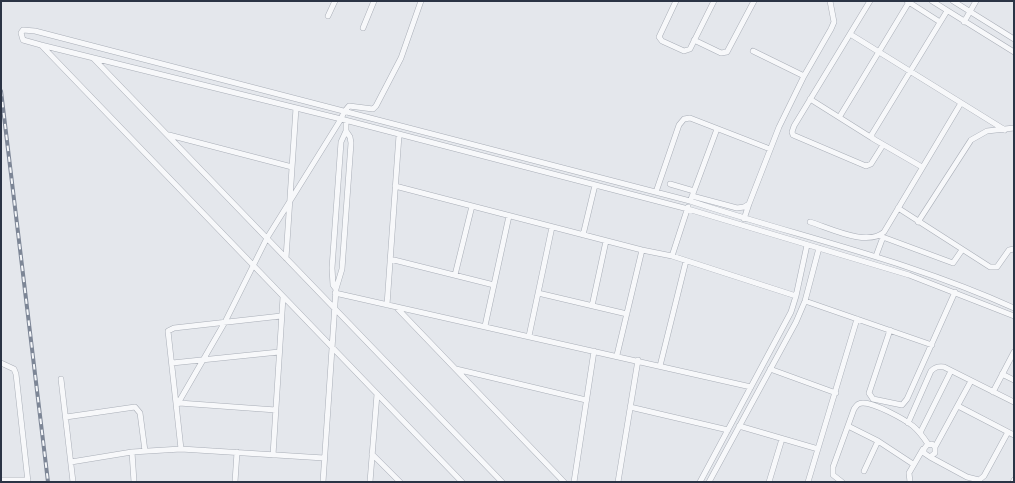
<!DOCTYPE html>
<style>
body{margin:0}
#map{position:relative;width:1015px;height:483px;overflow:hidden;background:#e4e7ec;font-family:"Roboto Condensed",sans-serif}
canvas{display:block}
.frame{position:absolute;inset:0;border:2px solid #2b3445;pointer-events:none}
</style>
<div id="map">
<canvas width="1015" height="483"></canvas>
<div class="frame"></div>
</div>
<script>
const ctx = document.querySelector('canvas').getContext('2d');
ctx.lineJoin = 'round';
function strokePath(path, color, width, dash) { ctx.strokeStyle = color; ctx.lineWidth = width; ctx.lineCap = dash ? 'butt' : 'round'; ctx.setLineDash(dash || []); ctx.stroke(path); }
const street = new Path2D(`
 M 676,1 L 659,37 L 662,41 L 684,51 L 690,49 L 714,1
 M 870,1 L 794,126 L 792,132 L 793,135 L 866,166 L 871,164 L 883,145
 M 907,1 L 940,22
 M 932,1 L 1014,52
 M 953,1 L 1014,39
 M 328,16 L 335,1
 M 964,22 L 976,1
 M 363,28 L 374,1
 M 850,34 L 1005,130
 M 694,40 L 721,53 L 727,52 L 754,1
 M 42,46 L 462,482
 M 753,51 L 804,76
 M 94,59 L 502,482
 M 810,99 L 872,138
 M 840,116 L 909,2
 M 169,135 L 292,167
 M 922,167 L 877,141 L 872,138 L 872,134 L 947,11
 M 670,184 L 694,191
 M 395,186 L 642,250 L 672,256 L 796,296
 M 656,192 L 679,125 L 684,119 L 690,118 L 770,149
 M 692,196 L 737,208 L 744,207 L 749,204 L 779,127 L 804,76 L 831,29 L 834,22 L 830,1
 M 691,199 L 717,129
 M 898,208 L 990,267 L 997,267 L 1009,250 L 1014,249
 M 744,219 L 749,204
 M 810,222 C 830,228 867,247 884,232 L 961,103
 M 918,222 L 971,140 L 987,131 L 1014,128
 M 583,235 L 595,185
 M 880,236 L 953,263 L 962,250
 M 672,256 L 688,207
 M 876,256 L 883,237
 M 286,258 L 296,108
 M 390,259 L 494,285
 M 455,275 L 472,206
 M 336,289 L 333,285 L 332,268 L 341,142 L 346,131 L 346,121
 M 335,293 L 751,387
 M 538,293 L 627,314
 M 805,301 L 932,345
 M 387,305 L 399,135
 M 592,306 L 606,241
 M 396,307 L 564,482
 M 1014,308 C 908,260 800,237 690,201 L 35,31 L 23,30 L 21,33 L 23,40 L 41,45 L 341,119 L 688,209 L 909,275 L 1014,316
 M 485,326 L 509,216
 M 890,330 L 869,393 L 873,399 L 902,405 L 907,399 L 955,292
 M 529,336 L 552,227
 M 617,355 L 642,250
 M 1,363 L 14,369 L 16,374 L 28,482
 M 172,363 L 279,352
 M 660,366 L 686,261
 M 456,369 L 586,400
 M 770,369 L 836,393
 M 1002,374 L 1014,380
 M 61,379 L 73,482
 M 993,392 L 1014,352
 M 179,403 L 276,410
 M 177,405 L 225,322 L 267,238 L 341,119 L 344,112 L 349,106 L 373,109 L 376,106 L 401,58 L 421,1
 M 958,406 L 1014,435
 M 630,407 L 728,430
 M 66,417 L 135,407 L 140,413 L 145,451
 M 908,423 L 931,371 C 935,367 938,366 944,367 L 1014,402
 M 739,426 L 818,449
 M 848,426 L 878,441 L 913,464
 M 920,433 L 951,371
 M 935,447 L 932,444 L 927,445 L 924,449 L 924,453 L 930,457 L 935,453 L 935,447 L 971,381
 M 181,449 L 168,331 L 174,328 L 281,316
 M 132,452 L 134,482
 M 372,454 L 400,482
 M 273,455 L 283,297
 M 930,457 L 967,477 L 979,480 L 984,476 L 1008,432
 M 71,462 L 132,452 L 181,449 L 324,458
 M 864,471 L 878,441
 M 1,480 L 28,480
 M 235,482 L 237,452
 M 323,482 L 336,289 L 342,269 L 351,143 L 350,137 L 346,131
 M 370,482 L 377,394
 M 574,482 L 594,351
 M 618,482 L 638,360
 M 700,482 L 791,312 L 796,296 L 807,245
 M 709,482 L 796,322 L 805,301 L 819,248
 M 769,482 L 782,439
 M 808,482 L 857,319
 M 842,482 L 833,475 L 833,467 L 854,409 C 857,405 858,403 863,403 C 875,403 904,419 913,426 C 919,431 924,438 928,444
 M 910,482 L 909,473 L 923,449
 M 1013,482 L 1014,480`);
const rail = new Path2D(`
 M 1,91 L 48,482`);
strokePath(street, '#a9aeb7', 6);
strokePath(street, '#f7f8fa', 5);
strokePath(rail, '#7d8696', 4);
strokePath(rail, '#f4f6f9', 2, [5.5]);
</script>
